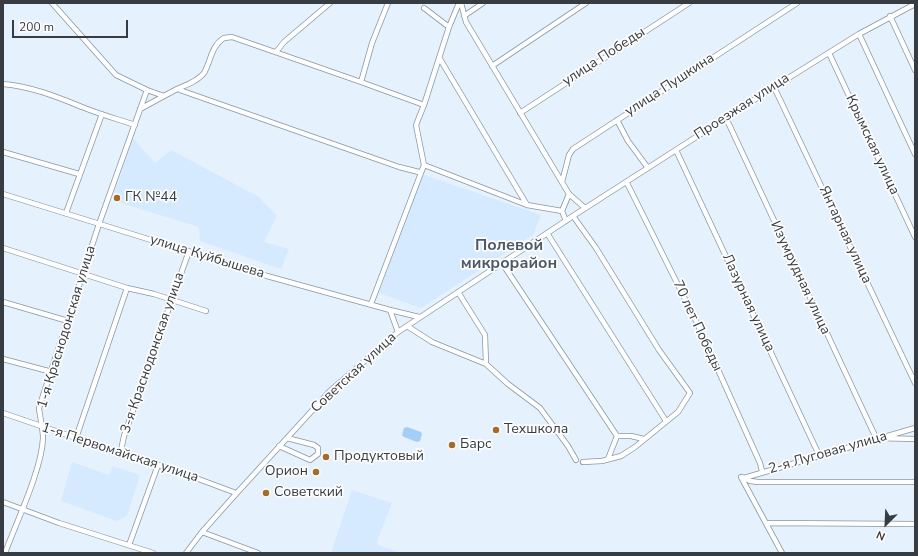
<!DOCTYPE html>
<meta charset="utf-8">
<style>
body{margin:0}
#map{position:relative;width:918px;height:556px;overflow:hidden;background:#e5f1fd;font-family:"Nunito Sans",sans-serif}
canvas{display:block}
.frame{position:absolute;inset:0;border:4px solid #363c42;pointer-events:none}
.north{position:absolute;left:866px;top:504px;width:40px;height:40px;-webkit-text-stroke:3px #fdfdfd;paint-order:stroke;rotate:204deg;font-size:11px;font-weight:700;line-height:16px;text-align:center;color:#363c42}
.north::after{content:'';display:block;margin:auto;width:14px;height:18px;background:#363c42;clip-path:polygon(50% 0,100% 100%,50% 72%,0 100%)}
.scale{position:absolute;left:12px;top:20px;width:116px;height:18px;box-sizing:border-box;border:2px solid #363c42;border-top:0;padding-left:5px;font-size:12px;line-height:14px;white-space:nowrap;color:#363c42;-webkit-text-stroke:3px #fdfdfd;paint-order:stroke}
</style>
<div id="map">
<canvas width="918" height="556"></canvas>
<div class="frame"></div>
<div class="north">N</div>
<div class="scale">200 m</div>
</div>
<script>
const ctx = document.querySelector('canvas').getContext('2d');
ctx.lineJoin = 'round';
function paint(path, color) { ctx.fillStyle = color; ctx.fill(path, 'evenodd'); }
function strokePath(path, color, width, dash) { ctx.strokeStyle = color; ctx.lineWidth = width; ctx.lineCap = dash ? 'butt' : 'round'; ctx.setLineDash(dash || []); ctx.stroke(path); }
function write(font, color, halo, rows, align = 'center') {
  ctx.font = font + ' "Nunito Sans",sans-serif'; ctx.lineWidth = 3.5; ctx.setLineDash([]); ctx.textBaseline = 'middle'; ctx.strokeStyle = halo; ctx.fillStyle = color; for (const [text, x, y, turn = 0] of rows) {
    ctx.save(); ctx.translate(x, y); ctx.rotate((+turn || 0) * Math.PI / 180); ctx.textAlign = isNaN(turn) ? turn : align; if (halo) ctx.strokeText(text, 0, 0); ctx.fillText(text, 0, 0); ctx.restore();
  }
}
const built = new Path2D(`
 M 133,138 L 155,163 L 171,150 L 259,197 L 277,216 L 264,242 L 289,249 L 281,269 L 200,241 L 199,227 L 121,203 L 115,191 Z
 M 421,174 L 541,215 L 533,235 L 421,308 L 379,293 Z
 M 72,462 L 109,475 L 113,466 L 140,475 L 127,516 L 117,521 L 61,501 Z
 M 352,490 L 392,503 L 377,541 L 378,545 L 400,553 L 331,553 Z`);
const green = new Path2D(`
 M 407,427 L 421,432 L 422,434 L 420,441 L 417,442 L 404,437 L 402,435 L 404,428 Z`);
const minor = new Path2D(`
 M 52,3 L 116,75 L 147,90
 M 388,3 L 372,43 L 361,82 L 424,105 L 416,125 L 424,165 L 527,205 L 562,211 L 566,221
 M 461,3 L 466,22 L 569,194 L 562,211
 M 424,8 L 449,27
 M 464,16 L 483,3
 M 890,16 L 915,70
 M 859,34 L 915,154
 M 276,52 L 284,42 L 330,3
 M 829,53 L 915,237
 M 440,59 L 527,205
 M 492,66 L 586,3
 M 3,84 C 30,86 57,97 82,107 C 99,114 117,119 135,125
 M 774,87 L 915,383
 M 177,89 C 186,85 198,81 204,73 C 211,61 211,46 224,38 L 232,37 L 361,82
 M 424,105 L 449,27 L 459,3
 M 140,109 L 164,96
 M 520,113 L 689,3
 M 726,118 L 876,438 L 915,439
 M 617,120 L 628,141 L 648,168
 M 676,150 L 819,455
 M 3,152 L 79,174
 M 562,182 L 569,155 L 573,149 L 797,3
 M 627,183 L 697,323 L 760,463 L 762,471
 M 3,194 L 267,276 L 390,310 L 398,332
 M 569,194 L 585,208
 M 66,213 L 102,114
 M 573,216 L 596,248 L 659,350 L 690,393 L 678,412 L 635,447 L 621,456 L 602,461 L 583,462
 M 547,233 L 666,421
 M 3,248 L 127,288 L 154,294 L 206,311
 M 502,263 L 617,436 L 608,459
 M 458,292 L 485,335 L 486,364
 M 3,302 L 68,321
 M 371,304 L 424,165
 M 390,310 L 419,317
 M 407,326 L 432,342 L 486,364 L 508,384 L 540,408 L 568,446 L 576,460
 M 3,359 L 52,372
 M 3,413 L 76,438 L 120,455 L 144,460 L 177,471 L 236,493
 M 617,436 L 631,436 L 644,439
 M 76,438 L 127,288
 M 279,446 L 310,460 L 318,454 L 318,448 L 314,445 L 287,438
 M 120,455 L 124,436 L 189,251
 M 741,477 L 744,478 L 915,428
 M 741,477 L 782,553
 M 744,478 L 750,481 L 758,482 L 915,482
 M 3,502 L 59,523 L 153,553
 M 767,523 L 915,524
 M 202,532 L 258,553
 M 129,545 L 158,465
 M 5,553 C 16,523 42,469 43,438 C 43,428 40,418 39,408 L 99,224 L 147,90 L 164,96 L 177,89 L 399,167 L 419,172
 M 186,553 L 202,532 L 235,495 L 330,391 L 398,332 L 573,216 L 774,87 L 859,34 L 915,4`);
const markers = [
 [117,198,4,"#a46c29"],
 [496,430,4,"#a46c29"],
 [452,445,4,"#a46c29"],
 [326,457,4,"#a46c29"],
 [316,472,4,"#a46c29"],
 [266,493,4,"#a46c29"]
];
const streetNames = [
 ["улица Победы",604,57,-33],
 ["улица Пушкина",670,85,-33],
 ["Проезжая улица",742,107,-33],
 ["Крымская улица",872,145,65],
 ["Янтарная улица",845,235,65],
 ["улица Куйбышева",207,257,17],
 ["Изумрудная улица",800,278,65],
 ["Лазурная улица",748,303,65],
 ["70 лет Победы",697,326,65],
 ["1-я Краснодонская улица",67,327,-73],
 ["3-я Краснодонская улица",153,353,-71],
 ["Советская улица",354,373,-43],
 ["1-я Первомайская улица",120,453,18],
 ["2-я Луговая улица",828,453,-16]
];
const poiNames = [
 ["ГК №44",125,198],
 ["Техшкола",504,430],
 ["Барс",460,445],
 ["Продуктовый",334,457],
 ["Орион",308,472,"right"],
 ["Советский",274,493]
];
const quarterNames = [
 ["Полевой",509,246],
 ["микрорайон",509,264]
];
paint(built, '#d5eafe');
paint(green, '#a4cef7');
strokePath(minor, '#8896a4', 6);
strokePath(minor, '#fff', 4.5);
for (const [x, y, r, color] of markers) { const dot = new Path2D(); dot.arc(x, y, r, 0, 2 * Math.PI); ctx.fillStyle = color; ctx.fill(dot); strokePath(dot, '#fdfdfd', 1.5); }
write('14px', '#363c42', '#fdfdfd', streetNames);
write('14px', '#363c42', '#fdfdfd', poiNames, 'left');
write('bold 16px', '#4d5966', '#fdfdfd', quarterNames);
</script>
